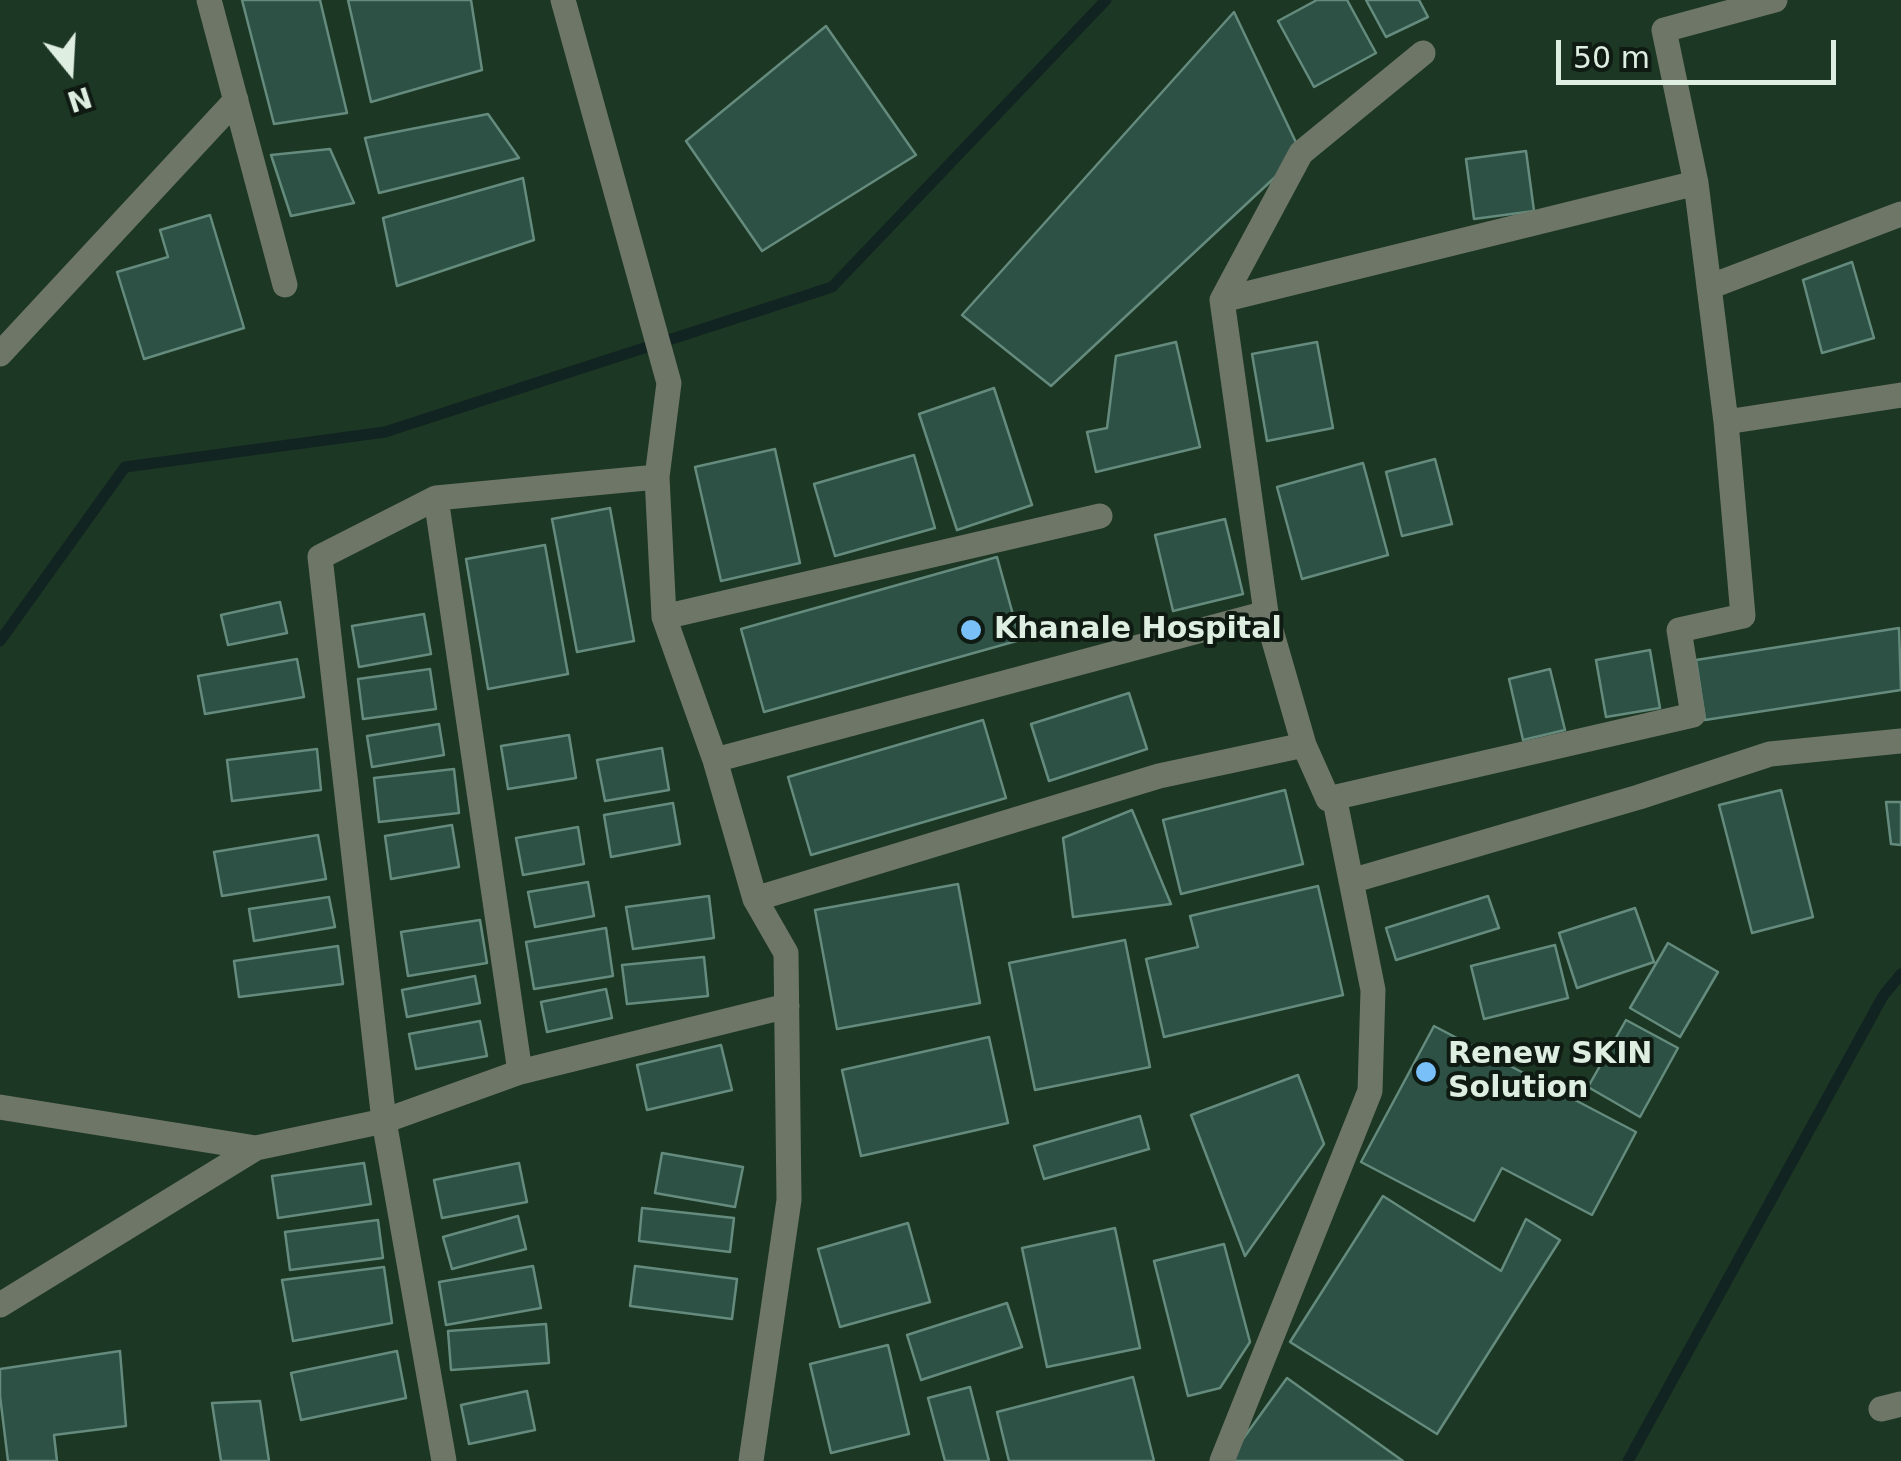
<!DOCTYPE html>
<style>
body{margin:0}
#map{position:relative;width:1901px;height:1461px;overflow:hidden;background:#1c3723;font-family:"DejaVu Sans",sans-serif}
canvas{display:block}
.north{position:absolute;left:20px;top:20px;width:100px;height:100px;-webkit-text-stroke:8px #0f1b12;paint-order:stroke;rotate:162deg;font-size:28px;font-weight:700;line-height:40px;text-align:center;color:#deeee1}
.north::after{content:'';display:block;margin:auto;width:35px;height:45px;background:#deeee1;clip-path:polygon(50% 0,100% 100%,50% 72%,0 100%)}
.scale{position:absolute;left:1556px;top:40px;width:280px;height:45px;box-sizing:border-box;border:5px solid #deeee1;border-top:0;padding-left:12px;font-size:30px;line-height:35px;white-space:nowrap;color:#deeee1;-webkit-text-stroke:8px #0f1b12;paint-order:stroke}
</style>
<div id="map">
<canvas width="1901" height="1461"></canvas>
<div class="north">N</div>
<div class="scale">50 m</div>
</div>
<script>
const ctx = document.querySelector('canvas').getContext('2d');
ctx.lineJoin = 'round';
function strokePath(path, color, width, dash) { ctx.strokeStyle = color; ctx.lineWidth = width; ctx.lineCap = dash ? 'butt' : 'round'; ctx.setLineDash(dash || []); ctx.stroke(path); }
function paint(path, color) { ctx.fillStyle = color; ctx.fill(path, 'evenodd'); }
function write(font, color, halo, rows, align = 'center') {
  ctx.font = font + ' "DejaVu Sans",sans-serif'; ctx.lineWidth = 8; ctx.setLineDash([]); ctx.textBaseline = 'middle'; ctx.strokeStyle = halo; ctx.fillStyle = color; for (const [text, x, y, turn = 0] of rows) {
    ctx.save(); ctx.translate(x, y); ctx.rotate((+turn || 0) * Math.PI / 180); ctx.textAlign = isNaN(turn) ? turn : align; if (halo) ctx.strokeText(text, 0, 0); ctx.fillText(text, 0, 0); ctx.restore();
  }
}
const stream = new Path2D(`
 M 0,641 L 125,467 L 385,432 L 832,287 L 1106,0
 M 1628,1461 L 1883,996 L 1901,974`);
const building = new Path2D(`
 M 242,0 L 320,0 L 347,113 L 274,124 Z
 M 348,0 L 471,0 L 482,70 L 371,102 Z
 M 1317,0 L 1347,0 L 1376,53 L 1314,87 L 1278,21 Z
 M 1366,0 L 1419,0 L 1428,17 L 1386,37 Z
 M 1234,12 L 1301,153 L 1051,386 L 962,315 Z
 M 826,26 L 916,155 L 762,251 L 686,141 Z
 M 488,114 L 519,158 L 379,193 L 365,138 Z
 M 330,149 L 354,203 L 291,216 L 271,155 Z
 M 1526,151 L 1534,211 L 1474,219 L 1466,159 Z
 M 523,178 L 534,240 L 397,286 L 383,218 Z
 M 210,215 L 244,328 L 144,359 L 117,272 L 168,257 L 160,230 Z
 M 1852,262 L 1874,338 L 1822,353 L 1803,280 Z
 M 1176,342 L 1200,447 L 1096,472 L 1087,432 L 1107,428 L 1116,356 Z
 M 1317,342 L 1333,428 L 1267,441 L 1252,354 Z
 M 994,388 L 1032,505 L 957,530 L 919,414 Z
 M 775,449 L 800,563 L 721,581 L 695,467 Z
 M 914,455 L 935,528 L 835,556 L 814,484 Z
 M 1435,459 L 1452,524 L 1402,536 L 1386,472 Z
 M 1363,463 L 1388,555 L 1302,579 L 1277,487 Z
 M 610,508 L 634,641 L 577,652 L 552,519 Z
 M 1225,519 L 1243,594 L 1173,611 L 1155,535 Z
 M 545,545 L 568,674 L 488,689 L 466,559 Z
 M 997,557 L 1020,640 L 764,712 L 741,629 Z
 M 280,602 L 287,633 L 228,645 L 221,615 Z
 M 424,614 L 431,654 L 359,667 L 352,626 Z
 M 1899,628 L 1901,690 L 1705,720 L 1696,660 Z
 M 1650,650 L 1660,708 L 1606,717 L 1596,660 Z
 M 297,659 L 304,697 L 205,714 L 198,676 Z
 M 430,669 L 436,709 L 363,719 L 358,679 Z
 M 1550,669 L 1565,730 L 1523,740 L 1509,679 Z
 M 1129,693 L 1147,749 L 1049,781 L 1031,724 Z
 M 983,720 L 1006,798 L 811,855 L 788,777 Z
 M 439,724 L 444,755 L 372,767 L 367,736 Z
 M 569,735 L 576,778 L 508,789 L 501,746 Z
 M 662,748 L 669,790 L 605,801 L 597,760 Z
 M 317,749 L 321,790 L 232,801 L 227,760 Z
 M 454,769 L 459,813 L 379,822 L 374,778 Z
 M 1285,790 L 1303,864 L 1181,894 L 1163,820 Z
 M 1781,790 L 1813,917 L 1752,933 L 1719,805 Z
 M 1886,802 L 1901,802 L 1901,845 L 1891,844 Z
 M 673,803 L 680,844 L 611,857 L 604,815 Z
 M 1132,810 L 1171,904 L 1073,917 L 1063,838 Z
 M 452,825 L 459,867 L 391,879 L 385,836 Z
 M 578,827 L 584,864 L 523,875 L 516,838 Z
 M 318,835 L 326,879 L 222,896 L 214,852 Z
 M 588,882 L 594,916 L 535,927 L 528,892 Z
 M 958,884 L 980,1003 L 837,1029 L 815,910 Z
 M 1318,886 L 1343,995 L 1164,1037 L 1146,959 L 1198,947 L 1190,916 Z
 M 709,896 L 714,938 L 633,949 L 626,907 Z
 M 1488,896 L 1499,928 L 1396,960 L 1386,928 Z
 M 329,897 L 335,927 L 254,941 L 249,909 Z
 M 1635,908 L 1654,962 L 1577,988 L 1559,933 Z
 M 480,920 L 487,963 L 408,976 L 401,932 Z
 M 606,928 L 613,976 L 534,989 L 526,942 Z
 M 1125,940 L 1150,1067 L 1035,1090 L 1009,963 Z
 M 1668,943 L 1718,972 L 1680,1037 L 1630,1008 Z
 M 1555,945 L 1568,998 L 1484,1019 L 1471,966 Z
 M 338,946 L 343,984 L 239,997 L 234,961 Z
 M 704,957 L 708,996 L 627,1004 L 622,965 Z
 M 475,976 L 480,1003 L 407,1017 L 402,990 Z
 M 606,989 L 612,1018 L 547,1032 L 541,1002 Z
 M 1626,1020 L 1678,1048 L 1640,1117 L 1588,1087 Z
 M 480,1021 L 487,1056 L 416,1069 L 409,1034 Z
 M 1434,1026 L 1636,1132 L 1592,1215 L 1502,1168 L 1474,1221 L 1361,1162 Z
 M 989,1037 L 1008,1123 L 861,1156 L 842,1070 Z
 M 721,1045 L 732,1090 L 647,1110 L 637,1065 Z
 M 1298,1075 L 1324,1144 L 1245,1256 L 1191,1115 Z
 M 1140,1116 L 1149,1149 L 1044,1179 L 1034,1146 Z
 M 662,1153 L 743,1167 L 735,1207 L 655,1193 Z
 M 364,1163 L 371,1204 L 278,1218 L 272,1176 Z
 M 519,1163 L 527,1202 L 442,1218 L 434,1180 Z
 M 1383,1196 L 1501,1271 L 1526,1219 L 1560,1240 L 1437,1434 L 1290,1342 Z
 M 642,1208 L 734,1218 L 730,1252 L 639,1241 Z
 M 518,1216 L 526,1249 L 452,1269 L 443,1237 Z
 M 378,1220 L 383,1258 L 290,1270 L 285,1232 Z
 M 908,1223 L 930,1302 L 840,1327 L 818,1249 Z
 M 1115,1228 L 1140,1348 L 1047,1367 L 1022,1248 Z
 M 1224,1244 L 1250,1342 L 1220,1388 L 1188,1396 L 1154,1261 Z
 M 533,1266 L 541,1308 L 446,1325 L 439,1282 Z
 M 635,1266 L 737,1279 L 732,1319 L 630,1306 Z
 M 384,1267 L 392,1323 L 293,1341 L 282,1280 Z
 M 1007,1303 L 1022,1347 L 921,1380 L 907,1335 Z
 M 546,1324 L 549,1363 L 451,1370 L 448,1331 Z
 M 888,1345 L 909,1434 L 831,1453 L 810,1364 Z
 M 120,1351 L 126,1426 L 54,1435 L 57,1461 L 8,1461 L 0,1396 L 0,1369 Z
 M 397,1351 L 406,1398 L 301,1420 L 291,1373 Z
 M 1133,1377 L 1154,1461 L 1009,1461 L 997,1412 Z
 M 1287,1378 L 1403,1461 L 1227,1461 Z
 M 970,1387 L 989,1461 L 945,1461 L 928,1398 Z
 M 527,1391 L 535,1430 L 469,1444 L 461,1405 Z
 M 260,1401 L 269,1461 L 221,1461 L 212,1403 Z`);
const minor = new Path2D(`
 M 209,0 L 285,285
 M 563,0 L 669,383 L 657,477 L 664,617 L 715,760 L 755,899 L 786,953 L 789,1200 L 751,1461
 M 1709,287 L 1901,214
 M 1222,300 L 1696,183
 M 0,354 L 236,100
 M 1726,422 L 1901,395
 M 436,498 L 520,1072
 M 664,617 L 1100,516
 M 715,760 L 1266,613
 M 1328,799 L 1693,715 L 1679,630 L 1743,616 L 1726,422 L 1696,183 L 1664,30 L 1775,0
 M 1351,881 L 1639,797 L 1770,754 L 1901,741
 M 755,899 L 1159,776 L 1304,745
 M 0,1107 L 256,1148
 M 0,1305 L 256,1148 L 384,1121 L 520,1072 L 787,1006
 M 1881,1409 L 1901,1404
 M 444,1461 L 384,1121 L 320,557 L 436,498 L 657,477
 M 1222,1461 L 1370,1091 L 1373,990 L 1335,801 L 1328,799 L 1304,745 L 1266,613 L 1222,300 L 1301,153 L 1423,53`);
const markers = [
 [971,630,12,"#79bff8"],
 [1426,1072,12,"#79bff8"]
];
const poiNames = [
 ["Khanale Hospital",994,630],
 ["Renew SKIN",1448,1055],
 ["Solution",1448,1089]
];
strokePath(stream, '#122422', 11);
paint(building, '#2d5245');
strokePath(building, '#648b7d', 2.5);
strokePath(minor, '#6e7668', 25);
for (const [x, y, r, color] of markers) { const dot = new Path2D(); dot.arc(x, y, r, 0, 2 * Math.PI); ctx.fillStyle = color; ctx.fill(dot); strokePath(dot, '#0f1b12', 4); }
write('bold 30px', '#deeee1', '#0f1b12', poiNames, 'left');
</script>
